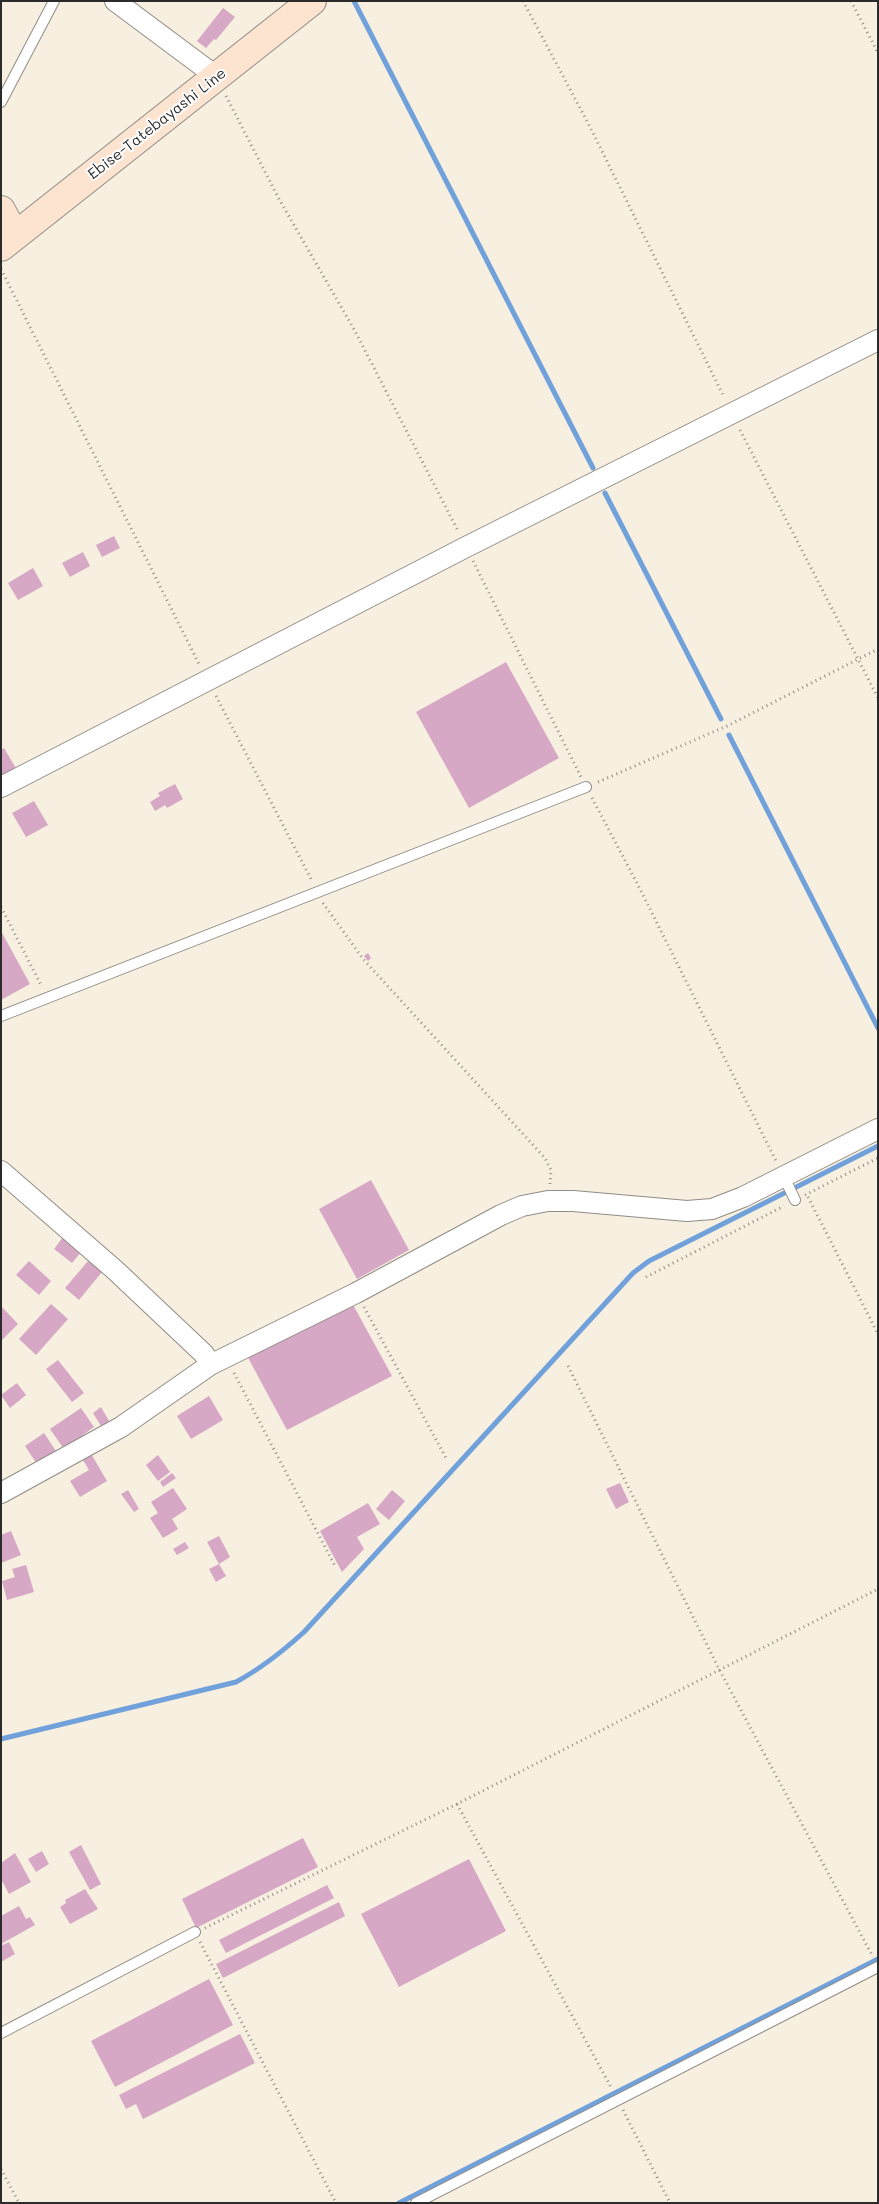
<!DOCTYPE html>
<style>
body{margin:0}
#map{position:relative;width:879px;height:2204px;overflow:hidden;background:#f7efdf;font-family:Mali,sans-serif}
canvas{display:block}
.frame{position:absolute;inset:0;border:2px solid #2b2b2b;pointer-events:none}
</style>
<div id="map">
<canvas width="879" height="2204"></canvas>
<div class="frame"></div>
</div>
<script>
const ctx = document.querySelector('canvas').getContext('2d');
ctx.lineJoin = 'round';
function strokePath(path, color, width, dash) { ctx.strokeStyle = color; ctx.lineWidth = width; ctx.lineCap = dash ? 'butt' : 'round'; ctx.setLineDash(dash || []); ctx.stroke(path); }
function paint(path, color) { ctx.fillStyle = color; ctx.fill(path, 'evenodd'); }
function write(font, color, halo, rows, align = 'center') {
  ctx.font = font + ' Mali,sans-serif'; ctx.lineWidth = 4; ctx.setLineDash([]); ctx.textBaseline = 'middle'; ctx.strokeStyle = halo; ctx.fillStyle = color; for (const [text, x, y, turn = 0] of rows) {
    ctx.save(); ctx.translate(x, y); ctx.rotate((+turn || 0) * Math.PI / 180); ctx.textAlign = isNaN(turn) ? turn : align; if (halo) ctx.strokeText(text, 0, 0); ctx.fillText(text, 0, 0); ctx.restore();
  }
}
const stream = new Path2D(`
 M 354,1 L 593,468
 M 605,493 L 721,719
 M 729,735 L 878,1028
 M 1,1739 L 236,1682 C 262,1668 282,1652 304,1632 L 633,1273 L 649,1261 L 878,1146
 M 399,2203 L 878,1959`);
const building = new Path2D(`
 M 223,8 L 235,17 L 216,40 L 214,39 L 206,48 L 197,41 Z
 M 114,536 L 120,548 L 102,557 L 96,545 Z
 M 83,552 L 90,566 L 70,577 L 62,563 Z
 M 33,568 L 43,586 L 18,600 L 8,583 Z
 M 506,662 L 559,758 L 469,808 L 416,712 Z
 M 4,748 L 17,770 L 1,779 L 1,750 Z
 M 175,784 L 183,799 L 167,808 L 165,805 L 155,811 L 150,802 L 160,796 L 158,793 Z
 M 34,801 L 48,825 L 26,837 L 12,813 Z
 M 1,931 L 30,984 L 1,1000 Z
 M 368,953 L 371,958 L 368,961 L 364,956 Z
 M 371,1180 L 409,1250 L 357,1279 L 319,1209 Z
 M 63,1237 L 81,1252 L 72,1263 L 54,1249 Z
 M 29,1261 L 51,1281 L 39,1295 L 16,1275 Z
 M 88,1261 L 102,1272 L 79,1300 L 65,1288 Z
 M 351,1301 L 392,1376 L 287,1430 L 246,1354 Z
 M 51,1304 L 68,1319 L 36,1355 L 19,1339 Z
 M 1,1306 L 18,1324 L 1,1341 Z
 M 58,1360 L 84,1393 L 72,1402 L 46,1369 Z
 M 17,1383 L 26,1395 L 10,1408 L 1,1395 Z
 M 209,1396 L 223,1420 L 191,1439 L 177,1416 Z
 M 101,1407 L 109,1421 L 101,1426 L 93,1413 Z
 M 81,1408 L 94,1427 L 64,1449 L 50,1429 Z
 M 44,1433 L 56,1451 L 37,1464 L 25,1446 Z
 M 90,1452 L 107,1481 L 80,1497 L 70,1481 L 89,1470 L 81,1457 Z
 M 158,1455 L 170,1472 L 158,1481 L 146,1465 Z
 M 172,1473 L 176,1478 L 163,1487 L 160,1482 Z
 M 620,1483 L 629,1502 L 616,1509 L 606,1489 Z
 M 173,1488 L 187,1509 L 172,1519 L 178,1529 L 163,1538 L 150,1518 L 158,1513 L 151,1502 Z
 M 128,1490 L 139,1509 L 134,1512 L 121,1494 Z
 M 392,1490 L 405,1501 L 389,1520 L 376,1509 Z
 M 368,1503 L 380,1524 L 357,1537 L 364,1549 L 342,1572 L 320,1531 Z
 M 11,1531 L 21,1555 L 1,1563 L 1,1535 Z
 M 219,1536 L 230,1557 L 219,1564 L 207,1542 Z
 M 185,1542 L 189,1548 L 177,1555 L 173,1549 Z
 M 219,1564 L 226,1576 L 216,1582 L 209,1569 Z
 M 26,1565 L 34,1592 L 7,1600 L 2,1581 L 15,1577 L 12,1569 Z
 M 303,1838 L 318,1867 L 196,1928 L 182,1899 Z
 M 81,1845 L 101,1884 L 90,1890 L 69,1852 Z
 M 42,1851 L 49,1864 L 36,1872 L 28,1859 Z
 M 15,1853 L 31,1882 L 9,1894 L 1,1879 L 1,1863 Z
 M 469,1859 L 506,1931 L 399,1987 L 361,1914 Z
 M 327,1885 L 334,1898 L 226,1953 L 219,1940 Z
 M 85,1889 L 98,1909 L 70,1924 L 60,1907 L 66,1903 L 65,1900 Z
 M 339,1902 L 345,1916 L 223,1978 L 216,1964 Z
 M 19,1906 L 26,1919 L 30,1917 L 35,1925 L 1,1944 L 1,1916 Z
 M 9,1942 L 15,1954 L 1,1962 L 1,1946 Z
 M 209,1979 L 233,2025 L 115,2087 L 91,2041 Z
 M 240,2034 L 255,2063 L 143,2119 L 136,2104 L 126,2109 L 119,2095 Z`);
const path = new Path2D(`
 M 523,1 L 588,123 L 724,397
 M 851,1 L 878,53
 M 226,96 L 279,199 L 355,331 L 458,531
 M 1,269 L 200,666
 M 740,430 L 878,698
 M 473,561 L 581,777
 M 216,696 L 312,881
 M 598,782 L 727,726 L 878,649
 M 592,798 L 638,885 L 776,1161
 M 323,903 L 363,959 L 545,1158 L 551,1170 L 550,1184
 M 1,907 L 42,987
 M 805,1195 L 878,1158
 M 808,1197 L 878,1334
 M 646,1277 L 784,1206
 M 364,1307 L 446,1458
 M 568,1366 L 719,1669 L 873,1957
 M 234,1373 L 335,1566
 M 457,1804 L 612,2089
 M 205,1928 L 457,1804 L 878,1589
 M 200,1942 L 336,2203
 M 623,2110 L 670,2203
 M 1,2169 L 19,2203`);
const lane = new Path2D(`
 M 1,102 L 54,1
 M 1,1016 L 586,787
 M 784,1177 L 795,1200
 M 1,2033 L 195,1932
 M 416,2203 L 878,1967`);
const street = new Path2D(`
 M 115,1 L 217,77
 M 1,787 L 466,547 L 878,340
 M 1,1171 L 115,1270 L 204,1354 L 210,1365
 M 1,1493 L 121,1427 L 210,1365 L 356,1293 L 501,1215 L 522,1206 L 548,1201 L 573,1201 L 687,1211 L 712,1209 L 743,1197 L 878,1129`);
const secondary = new Path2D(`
 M 1,210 L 15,236
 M 1,247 L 312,1`);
const streetNames = [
 ["Ebise-Tatebayashi Line",157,124,-38]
];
strokePath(stream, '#71a1db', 5);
paint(building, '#d7a8c5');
strokePath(lane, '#918d85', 12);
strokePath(street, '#918d85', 22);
strokePath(secondary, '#918d85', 30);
strokePath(path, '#918d85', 3, [1, 4]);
strokePath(lane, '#fff', 10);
strokePath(street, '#fff', 20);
strokePath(secondary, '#fde4d1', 28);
write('15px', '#2b2b2b', '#fff', streetNames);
</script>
